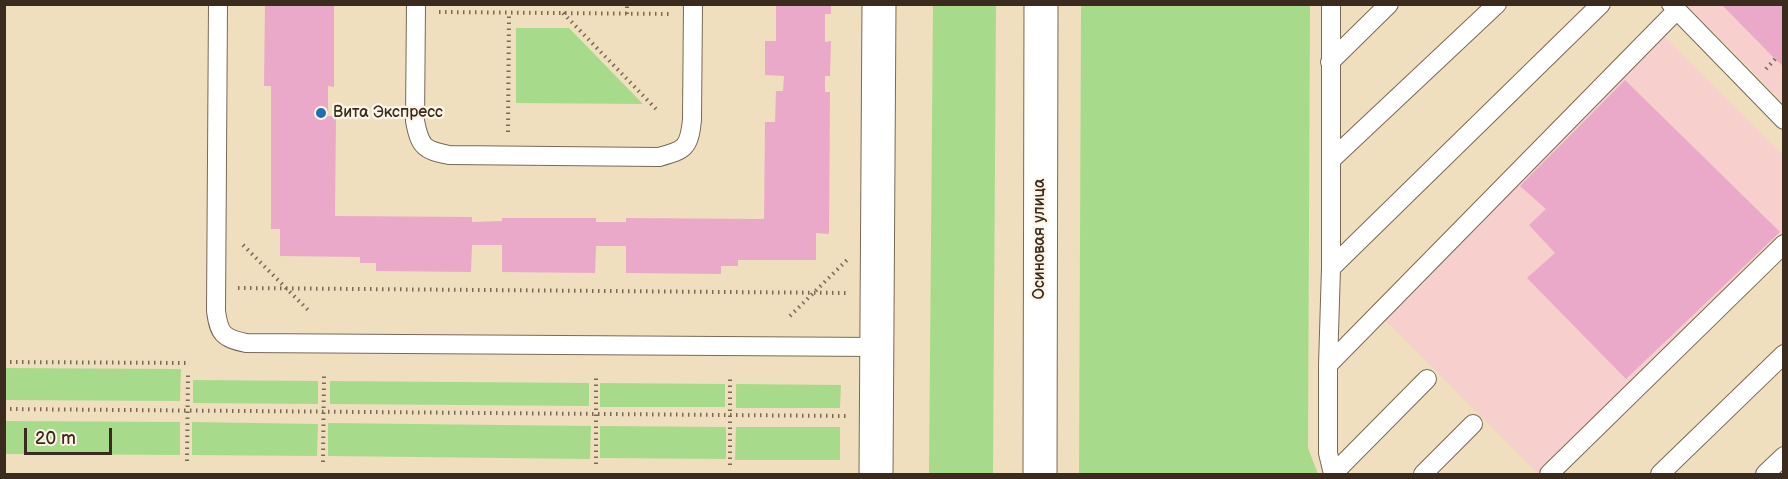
<!DOCTYPE html>
<meta charset="utf-8">
<style>
body{margin:0}
#map{position:relative;width:1788px;height:479px;overflow:hidden;background:#efdfbf;font-family:"Balsamiq Sans",sans-serif}
canvas{display:block}
.frame{position:absolute;inset:0;border:6px solid #3b2a1e;pointer-events:none}
.scale{position:absolute;left:24px;top:428px;width:88px;height:27px;box-sizing:border-box;border:3px solid #3b2a1e;border-top:0;padding-left:8px;font-size:18px;line-height:21px;white-space:nowrap;color:#3b2a1e;-webkit-text-stroke:4px #fcf5e5;paint-order:stroke}
</style>
<div id="map">
<canvas width="1788" height="479"></canvas>
<div class="frame"></div>
<div class="scale">20 m</div>
</div>
<script>
const ctx = document.querySelector('canvas').getContext('2d');
ctx.lineJoin = 'round';
function paint(path, color) { ctx.fillStyle = color; ctx.fill(path, 'evenodd'); }
function strokePath(path, color, width, dash) { ctx.strokeStyle = color; ctx.lineWidth = width; ctx.lineCap = dash ? 'butt' : 'round'; ctx.setLineDash(dash || []); ctx.stroke(path); }
function write(font, color, halo, rows, align = 'center') {
  ctx.font = font + ' "Balsamiq Sans",sans-serif'; ctx.lineWidth = 4.5; ctx.setLineDash([]); ctx.textBaseline = 'middle'; ctx.strokeStyle = halo; ctx.fillStyle = color; for (const [text, x, y, turn = 0] of rows) {
    ctx.save(); ctx.translate(x, y); ctx.rotate((+turn || 0) * Math.PI / 180); ctx.textAlign = isNaN(turn) ? turn : align; if (halo) ctx.strokeText(text, 0, 0); ctx.fillText(text, 0, 0); ctx.restore();
  }
}
const built = new Path2D(`
 M 1687,5 L 1783,5 L 1783,102 Z
 M 1663,35 L 1783,155 L 1783,230 L 1537,473 L 1382,317 Z`);
const green = new Path2D(`
 M 933,5 L 996,5 L 993,474 L 929,474 Z
 M 1081,5 L 1310,5 L 1308,448 L 1318,474 L 1079,474 Z
 M 516,28 L 569,28 L 643,104 L 516,103 Z
 M 5,368 L 181,369 L 180,401 L 5,400 Z
 M 193,380 L 318,381 L 318,404 L 193,403 Z
 M 330,381 L 589,383 L 589,406 L 330,404 Z
 M 600,383 L 725,384 L 725,407 L 600,407 Z
 M 736,384 L 841,385 L 840,408 L 736,408 Z
 M 5,421 L 180,422 L 180,455 L 5,454 Z
 M 192,422 L 318,424 L 317,456 L 192,455 Z
 M 328,423 L 591,426 L 590,459 L 328,456 Z
 M 600,426 L 726,427 L 726,459 L 600,458 Z
 M 736,427 L 840,427 L 840,460 L 735,460 Z`);
const building = new Path2D(`
 M 265,4 L 334,4 L 334,87 L 328,86 L 328,116 L 336,116 L 335,216 L 472,217 L 472,222 L 502,221 L 502,218 L 596,218 L 596,222 L 626,222 L 626,218 L 764,219 L 765,122 L 775,122 L 776,91 L 783,91 L 784,76 L 765,75 L 765,41 L 776,41 L 776,4 L 831,4 L 831,14 L 825,14 L 825,42 L 831,41 L 830,76 L 825,76 L 825,92 L 830,92 L 829,234 L 816,233 L 816,260 L 738,260 L 738,266 L 721,266 L 721,274 L 626,273 L 626,246 L 596,246 L 595,273 L 502,272 L 502,245 L 472,245 L 471,272 L 376,271 L 376,263 L 360,263 L 360,257 L 280,256 L 280,229 L 271,229 L 271,86 L 264,86 Z
 M 1721,4 L 1784,4 L 1784,67 L 1775,59 Z
 M 1625,80 L 1780,232 L 1626,379 L 1527,278 L 1555,253 L 1529,225 L 1546,209 L 1520,186 Z`);
const path = new Path2D(`
 M 439,12 L 671,14
 M 563,13 L 658,111
 M 627,14 L 627,4
 M 1766,69 L 1775,59
 M 508,132 L 509,12
 M 243,245 L 310,312
 M 238,288 L 848,293
 M 790,316 L 847,260
 M 4,362 L 187,363
 M 4,409 L 847,416
 M 187,461 L 188,374
 M 323,462 L 324,376
 M 596,464 L 596,378
 M 730,465 L 730,378`);
const lane = new Path2D(`
 M 218,4 L 216,311 C 219,334 223,338 246,343 L 877,347
 M 416,4 L 415,121 C 420,147 424,150 449,155 L 659,157 C 685,150 689,148 692,120 L 693,4
 M 1331,4 L 1331,268 L 1328,365 L 1328,453 L 1333,474
 M 1671,4 L 1784,120
 M 1330,62 L 1389,4
 M 1331,160 L 1497,4
 M 1331,268 L 1601,4
 M 1328,365 L 1677,10
 M 1333,474 L 1427,379
 M 1423,474 L 1473,424
 M 1549,474 L 1784,244
 M 1660,474 L 1784,354
 M 1765,474 L 1784,456`);
const street = new Path2D(`
 M 876,474 L 879,4
 M 1040,474 L 1041,4`);
const markers = [
 [321,113,6,"#1f6fb2"]
];
const poiNames = [
 ["Вита Экспресс",333,113]
];
const streetNames = [
 ["Осиновая улица",1040,239,-90]
];
paint(built, '#f7d0cd');
paint(green, '#a7db8b');
paint(building, '#eba9c9');
strokePath(lane, '#7a6956', 20);
strokePath(street, '#7a6956', 35);
strokePath(path, '#7a6956', 4, [1.5, 4.5]);
strokePath(lane, '#fff', 18);
strokePath(street, '#fff', 33);
for (const [x, y, r, color] of markers) { const dot = new Path2D(); dot.arc(x, y, r, 0, 2 * Math.PI); ctx.fillStyle = color; ctx.fill(dot); strokePath(dot, '#fcf5e5', 2); }
write('16px', '#3b2a1e', '#fcf5e5', poiNames, 'left');
write('16px', '#3b2a1e', '#fcf5e5', streetNames);
</script>
